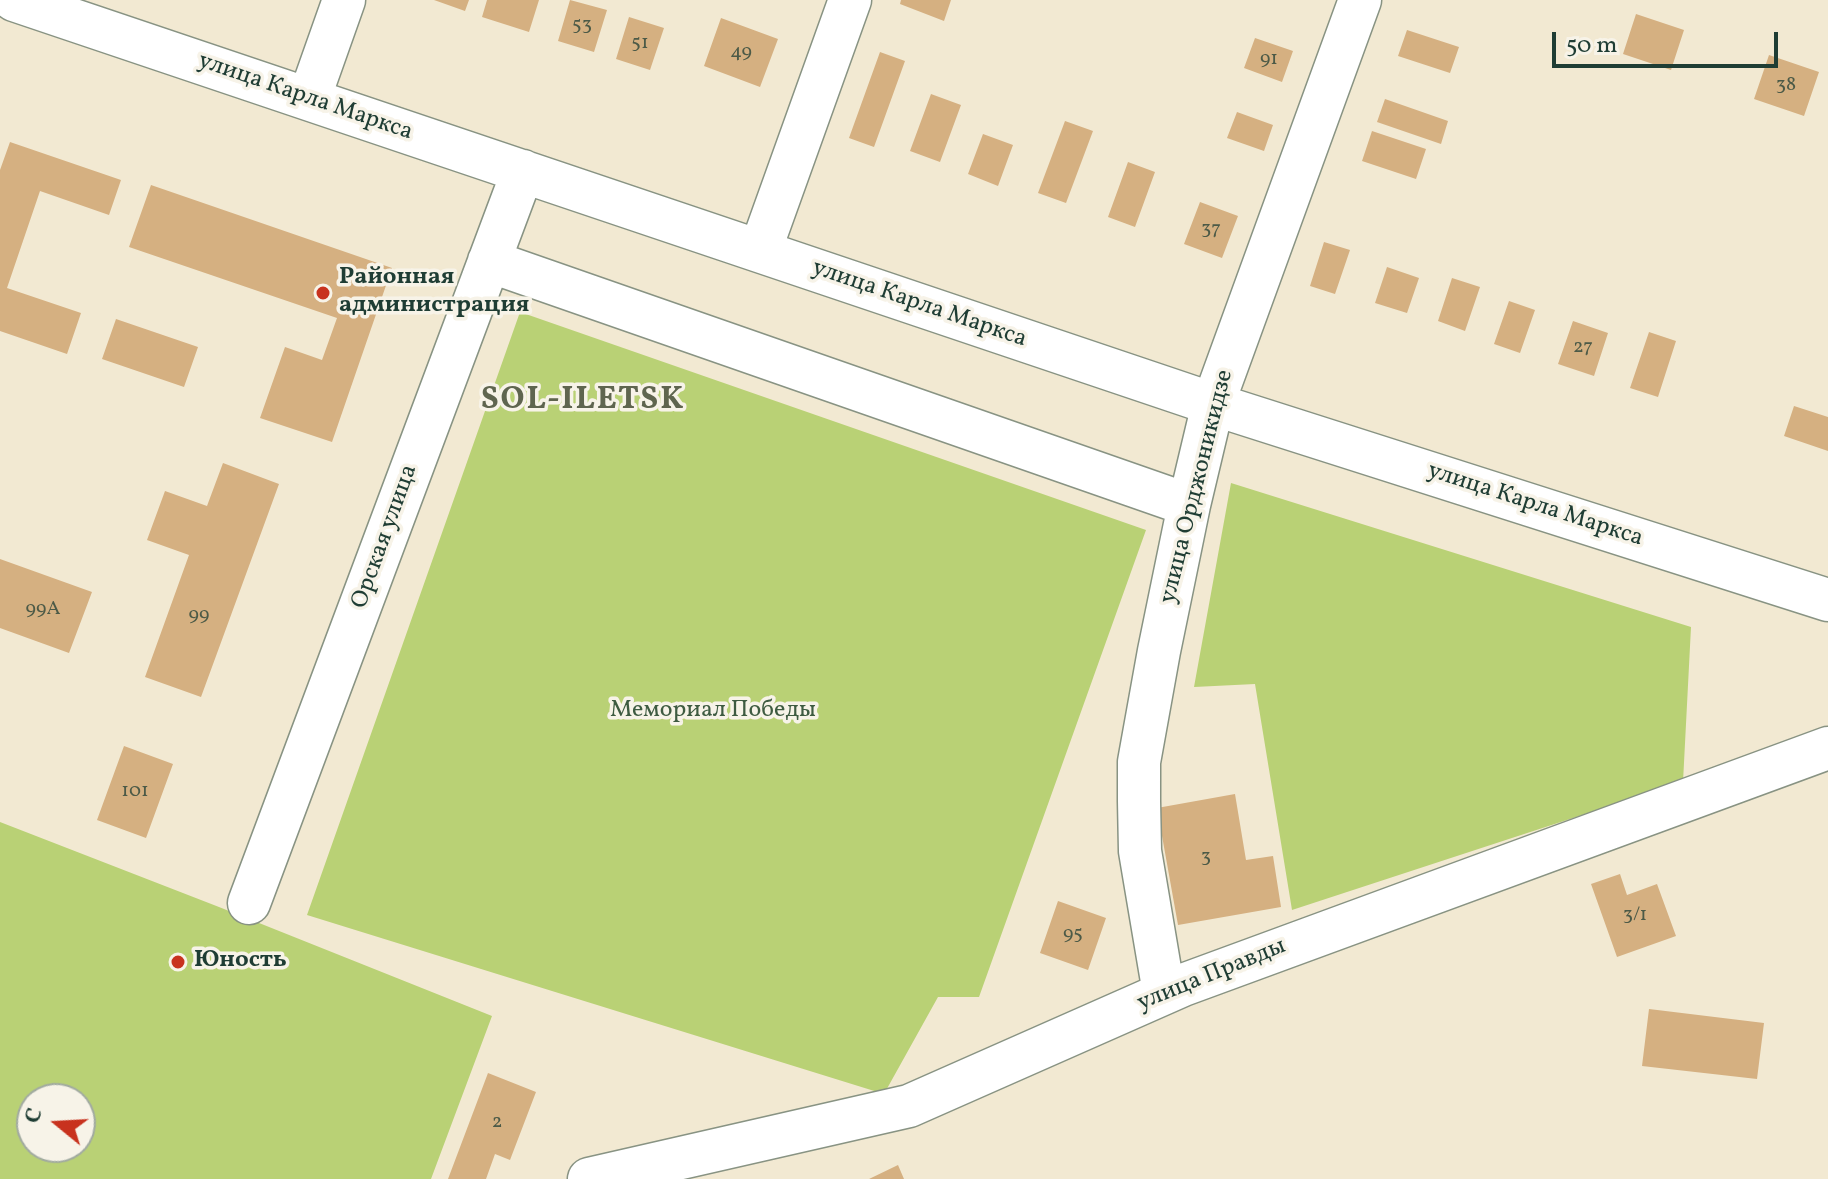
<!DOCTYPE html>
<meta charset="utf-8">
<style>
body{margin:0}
#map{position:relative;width:1828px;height:1179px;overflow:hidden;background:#f2e9d2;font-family:Vollkorn,serif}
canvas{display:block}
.north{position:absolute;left:16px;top:1083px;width:80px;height:80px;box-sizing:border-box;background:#f7f3e8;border:2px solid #a1aaa0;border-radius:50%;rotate:288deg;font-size:22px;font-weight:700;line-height:32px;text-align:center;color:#1f3d34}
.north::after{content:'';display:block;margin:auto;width:28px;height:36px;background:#c8321e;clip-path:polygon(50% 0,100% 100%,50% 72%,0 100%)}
.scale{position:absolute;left:1552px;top:32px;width:226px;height:36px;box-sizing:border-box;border:4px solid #1f3d34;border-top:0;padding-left:10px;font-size:24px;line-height:28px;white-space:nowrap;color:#1f3d34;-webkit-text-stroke:6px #f7f3e8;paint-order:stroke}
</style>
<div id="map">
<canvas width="1828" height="1179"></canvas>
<div class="north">С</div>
<div class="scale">50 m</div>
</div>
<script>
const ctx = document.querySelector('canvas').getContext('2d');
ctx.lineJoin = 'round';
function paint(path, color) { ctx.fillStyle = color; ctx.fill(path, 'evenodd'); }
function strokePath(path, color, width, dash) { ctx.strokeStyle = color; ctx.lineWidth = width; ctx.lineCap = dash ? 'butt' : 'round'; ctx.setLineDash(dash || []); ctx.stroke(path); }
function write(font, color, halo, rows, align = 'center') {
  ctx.font = font + ' Vollkorn,serif'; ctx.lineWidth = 7; ctx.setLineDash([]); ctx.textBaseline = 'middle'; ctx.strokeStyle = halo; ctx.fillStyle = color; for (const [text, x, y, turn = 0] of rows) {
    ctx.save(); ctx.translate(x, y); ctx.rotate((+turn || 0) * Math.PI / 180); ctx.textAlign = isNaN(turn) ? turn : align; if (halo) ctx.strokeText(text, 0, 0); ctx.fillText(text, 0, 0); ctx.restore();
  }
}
const green = new Path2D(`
 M 520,312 L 1146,530 L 979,997 L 938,997 L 884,1094 L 307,915 Z
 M 1231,483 L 1691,627 L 1683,782 L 1292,910 L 1255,684 L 1194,687 Z
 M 0,822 L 219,907 L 492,1016 L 431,1179 L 0,1179 ZM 32,1099 L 80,1099 L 80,1147 L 32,1147 Z`);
const building = new Path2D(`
 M 434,0 L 469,0 L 465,11 Z
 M 487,0 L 539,0 L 529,32 L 482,17 Z
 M 570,0 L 607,10 L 594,52 L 558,41 Z
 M 901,0 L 951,0 L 944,21 L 900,4 Z
 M 1636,14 L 1684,30 L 1671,70 L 1623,54 Z
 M 629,17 L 664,28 L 650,70 L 616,59 Z
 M 721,18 L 778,39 L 760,87 L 704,66 Z
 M 1407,30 L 1459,47 L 1450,73 L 1398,56 Z
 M 1255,38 L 1293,51 L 1282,82 L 1244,68 Z
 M 880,52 L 905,61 L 874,147 L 849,138 Z
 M 1769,55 L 1819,72 L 1804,116 L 1754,99 Z
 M 931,94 L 961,105 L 940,162 L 910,151 Z
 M 1385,99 L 1448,121 L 1441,144 L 1377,122 Z
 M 1237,112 L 1273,125 L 1264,151 L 1227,138 Z
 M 1065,121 L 1093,131 L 1066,203 L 1038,193 Z
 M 1372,131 L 1426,149 L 1416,179 L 1362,161 Z
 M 983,134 L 1013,145 L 998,186 L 968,174 Z
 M 10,142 L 121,180 L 109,215 L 40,191 L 7,288 L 81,313 L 67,354 L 0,331 L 0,170 Z
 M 1128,162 L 1155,172 L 1135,227 L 1108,217 Z
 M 151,185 L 392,268 L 332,442 L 260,418 L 285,347 L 322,360 L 337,318 L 129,247 Z
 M 1200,202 L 1238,216 L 1222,258 L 1184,244 Z
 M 1324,242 L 1350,250 L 1335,294 L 1310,286 Z
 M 1387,267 L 1419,278 L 1407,313 L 1375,303 Z
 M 1452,278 L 1480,287 L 1465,331 L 1438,321 Z
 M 1509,301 L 1535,310 L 1520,353 L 1494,344 Z
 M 116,319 L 198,347 L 184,387 L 102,359 Z
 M 1573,321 L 1608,333 L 1594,376 L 1558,364 Z
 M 1649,332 L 1676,341 L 1658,397 L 1630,388 Z
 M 1794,406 L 1828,417 L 1828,451 L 1784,436 Z
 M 223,463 L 279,484 L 201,697 L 145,677 L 189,555 L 147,540 L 165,491 L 207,506 Z
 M 0,559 L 92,592 L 69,653 L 0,628 Z
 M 124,746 L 173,764 L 146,838 L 97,820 Z
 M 1235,794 L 1246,860 L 1273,856 L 1281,907 L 1178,925 L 1157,808 Z
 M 1620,874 L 1627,895 L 1657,884 L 1676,936 L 1617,957 L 1591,884 Z
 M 1058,901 L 1106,918 L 1088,970 L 1040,953 Z
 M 1649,1009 L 1764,1023 L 1757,1079 L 1642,1066 Z
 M 488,1073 L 536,1092 L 510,1160 L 495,1154 L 486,1179 L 448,1179 Z
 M 898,1165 L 904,1179 L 869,1179 Z`);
const minor = new Path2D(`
 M 14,0 L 1213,404 L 1828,600
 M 309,99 L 344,0
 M 760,251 L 850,0
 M 489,261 L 1189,505
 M 249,903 L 523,171
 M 1164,993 L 1140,851 L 1139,801 L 1139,762 L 1159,651 L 1189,505 L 1213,404 L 1360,0
 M 589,1179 L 909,1106 L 1183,985 L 1828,748`);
const markers = [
 [323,293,8,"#c8321e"],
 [178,962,8,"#c8321e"]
];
const numberNames = [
 ["53",582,26],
 ["51",640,44],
 ["49",741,53],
 ["91",1269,60],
 ["38",1786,86],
 ["37",1211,230],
 ["27",1583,348],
 ["99А",43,610],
 ["99",199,616],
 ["101",135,792],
 ["3",1206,858],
 ["3/1",1635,916],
 ["95",1073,935],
 ["2",497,1123]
];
const streetNames = [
 ["улица Карла Маркса",305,98,19],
 ["улица Карла Маркса",919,305,19],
 ["улица Орджоникидзе",1198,487,-76],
 ["улица Карла Маркса",1535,506,18],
 ["Орская улица",386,537,-70],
 ["улица Правды",1212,976,-22]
];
const poiNames = [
 ["Районная",339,279],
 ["администрация",339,307],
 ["Юность",194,962]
];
const parkNames = [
 ["Мемориал Победы",713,712]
];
const districtNames = [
 ["SOL-ILETSK",583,402]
];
paint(green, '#b9d175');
paint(building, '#d5b081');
strokePath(minor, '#889383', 45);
strokePath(minor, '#fff', 42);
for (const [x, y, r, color] of markers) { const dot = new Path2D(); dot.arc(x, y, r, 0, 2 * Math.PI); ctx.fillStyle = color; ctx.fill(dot); strokePath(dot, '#f7f3e8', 3); }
write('20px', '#4c5a47', null, numberNames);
write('24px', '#1f3d34', '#f7f3e8', streetNames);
write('bold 24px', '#1f3d34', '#f7f3e8', poiNames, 'left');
write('24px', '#3e5b41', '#f7f3e8', parkNames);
ctx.letterSpacing = '2px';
write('bold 32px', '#5f654f', '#f7f3e8', districtNames);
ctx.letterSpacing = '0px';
</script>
